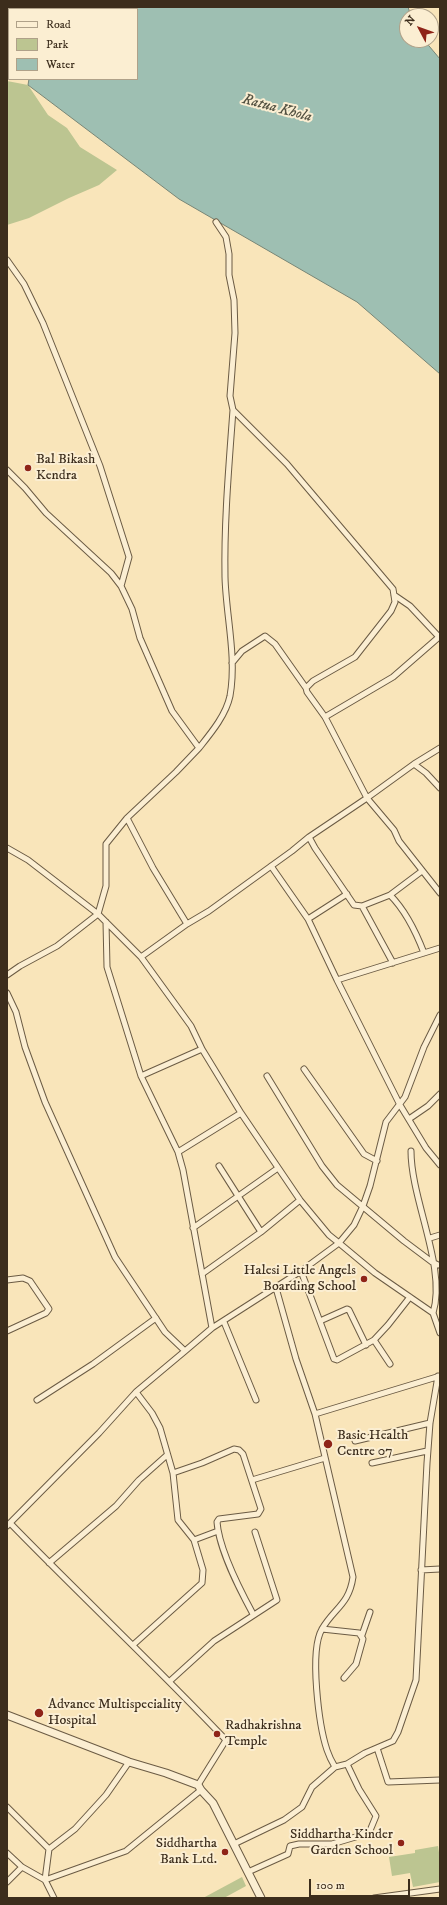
<!DOCTYPE html>
<style>
body{margin:0}
#map{position:relative;width:447px;height:1905px;overflow:hidden;background:#f9e5ba;font-family:"IM FELL DW Pica",serif}
canvas{display:block}
.frame{position:absolute;inset:0;border:8px solid #3c2d1c;pointer-events:none}
.legend{position:absolute;left:8px;top:8px;width:130px;height:72px;box-sizing:border-box;background:#fbeed2;border:1px solid #afa189;margin:0;padding:5px 7px;list-style:none;font-size:12px;color:#3c2d1c}
.legend li{display:flex;align-items:center;gap:8px;height:20px}
.legend b{width:20px;border:1px solid #afa189}
.north{position:absolute;left:399px;top:8px;width:40px;height:40px;box-sizing:border-box;background:#fbeed2;border:1px solid #afa189;border-radius:50%;rotate:311deg;font-size:11px;font-weight:700;line-height:16px;text-align:center;color:#3c2d1c}
.north::after{content:'';display:block;margin:auto;width:14px;height:18px;background:#8f2418;clip-path:polygon(50% 0,100% 100%,50% 72%,0 100%)}
.scale{position:absolute;left:309px;top:1879px;width:101px;height:18px;box-sizing:border-box;border:2px solid #3c2d1c;border-top:0;padding-left:5px;font-size:12px;line-height:14px;white-space:nowrap;color:#3c2d1c;-webkit-text-stroke:3px #fbeed2;paint-order:stroke}
</style>
<div id="map">
<canvas width="447" height="1905"></canvas>
<div class="frame"></div>
<ul class="legend">
<li><b style="height:5px;background:#fbeed2"></b>Road</li>
<li><b style="height:11px;background:#bcc591"></b>Park</li>
<li><b style="height:11px;background:#9ebfb2"></b>Water</li>
</ul>
<div class="north">N</div>
<div class="scale">100 m</div>
</div>
<script>
const ctx = document.querySelector('canvas').getContext('2d');
ctx.lineJoin = 'round';
function paint(path, color) { ctx.fillStyle = color; ctx.fill(path, 'evenodd'); }
function strokePath(path, color, width, dash) { ctx.strokeStyle = color; ctx.lineWidth = width; ctx.lineCap = dash ? 'butt' : 'round'; ctx.setLineDash(dash || []); ctx.stroke(path); }
function write(font, color, halo, rows, align = 'center') {
  ctx.font = font + ' "IM FELL DW Pica",serif'; ctx.lineWidth = 4; ctx.setLineDash([]); ctx.textBaseline = 'middle'; ctx.strokeStyle = halo; ctx.fillStyle = color; for (const [text, x, y, turn = 0] of rows) {
    ctx.save(); ctx.translate(x, y); ctx.rotate((+turn || 0) * Math.PI / 180); ctx.textAlign = isNaN(turn) ? turn : align; if (halo) ctx.strokeText(text, 0, 0); ctx.fillText(text, 0, 0); ctx.restore();
  }
}
const green = new Path2D(`
 M 7,81 L 28,85 L 48,115 L 67,128 L 80,147 L 117,170 L 99,185 L 69,198 L 29,218 L 7,225 Z
 M 438,1846 L 440,1859 L 440,1882 L 413,1887 L 410,1873 L 392,1876 L 389,1857 L 415,1853 L 415,1850 Z
 M 242,1877 L 246,1886 L 224,1898 L 203,1898 Z`);
const water = new Path2D(`
 M 38,7 L 408,7 L 411,16 L 407,16 L 407,40 L 424,40 L 440,59 L 440,374 L 357,302 L 179,199 L 28,85 L 29,79 L 137,79 L 137,9 L 38,9 Z`);
const river = new Path2D(`
 M 7,59 L 9,60`);
const minor = new Path2D(`
 M 7,260 L 24,284 L 43,323 L 100,466 L 129,557 L 121,586 L 132,609 L 140,638 L 172,711 L 199,748 L 176,772 L 127,818 L 106,844 L 106,886 L 98,914 L 57,946 L 20,966 L 7,975
 M 7,470 L 25,488 L 46,513 L 111,573 L 121,586
 M 394,595 L 410,606 L 440,638
 M 232,663 L 242,651 L 265,636 L 275,644 L 306,688
 M 325,717 L 393,677 L 439,637
 M 199,748 C 211,733 226,715 230,696 C 237,657 226,616 225,577 C 224,521 229,465 233,410
 M 414,764 L 440,748
 M 440,788 L 426,773 L 414,764 L 367,798 L 394,830 L 399,841 L 440,893
 M 127,818 L 153,868 L 187,924
 M 309,837 L 315,848 L 354,905 L 362,906 L 390,895 C 406,911 416,932 424,953
 M 7,848 L 28,860 L 98,914 L 141,957 L 191,1026 L 202,1049 L 241,1113 L 300,1200 L 329,1235 L 339,1243 L 354,1225 L 363,1206 L 370,1186 L 386,1122 L 405,1097 L 424,1047 L 440,1015
 M 271,866 L 308,919 L 337,980 L 400,1105 L 426,1148 L 440,1165
 M 390,895 L 422,871
 M 362,906 L 393,963
 M 308,919 L 347,894
 M 106,922 L 107,967 L 141,1076 L 178,1152 L 183,1170 L 212,1328
 M 141,957 L 187,924 L 209,911 L 292,851 L 309,837 L 367,798 L 325,717 L 307,692 L 306,688 L 313,681 L 355,657 L 391,611 L 395,602 L 393,589 L 287,464 L 233,410 L 230,396 L 235,333 L 234,300 L 229,275 L 229,254 L 226,237 L 216,222
 M 337,980 L 440,948
 M 7,993 L 16,1012 L 25,1047 L 45,1102 L 115,1257 L 165,1332 L 185,1351
 M 304,1069 L 364,1154 L 377,1161
 M 141,1076 L 202,1049
 M 267,1076 L 322,1166 L 337,1185 L 404,1241 L 432,1262 L 438,1265
 M 409,1119 L 428,1106 L 440,1094
 M 411,1151 C 411,1200 447,1268 433,1313
 M 178,1152 L 241,1113
 M 219,1166 L 261,1232
 M 193,1228 L 278,1168
 M 430,1238 L 440,1235
 M 301,1271 L 334,1359 L 337,1360 L 374,1340 L 388,1325 L 410,1297
 M 202,1274 L 261,1232 L 300,1200
 M 7,1280 L 23,1278 L 30,1281 L 49,1309 L 46,1313 L 7,1331
 M 276,1288 L 296,1359 L 315,1414 L 353,1577 C 349,1605 334,1608 322,1629 C 309,1651 319,1726 327,1750 C 329,1756 332,1762 335,1767
 M 320,1321 L 347,1309 L 349,1310 L 366,1345
 M 224,1322 L 256,1400
 M 374,1340 L 390,1364
 M 37,1400 L 93,1364 L 156,1318
 M 315,1414 L 440,1376
 M 355,1441 L 430,1423
 M 372,1463 L 427,1451
 M 173,1473 L 202,1463 L 234,1449 L 239,1450 L 243,1454 L 261,1509 L 258,1514 L 219,1519 L 217,1522 C 219,1550 240,1590 253,1614
 M 252,1480 L 325,1458
 M 10,1523 C 81,1596 156,1666 226,1740 L 198,1785
 M 7,1526 L 99,1433 L 136,1392 L 185,1351 L 212,1328 L 301,1271 L 339,1243 L 375,1273 L 433,1313 L 440,1333
 M 194,1540 L 218,1531
 M 49,1563 L 116,1506 L 139,1480 L 167,1455
 M 421,1570 L 440,1569
 M 322,1629 L 359,1633 L 363,1639 L 356,1664 L 344,1678
 M 362,1635 L 370,1612
 M 133,1645 L 202,1583 L 203,1570 L 194,1540 L 178,1520 L 173,1473 L 160,1428 L 152,1413 L 136,1392
 M 170,1681 L 214,1641 L 277,1600 L 255,1532
 M 377,1748 L 388,1782 L 440,1780
 M 7,1807 L 49,1849
 M 234,1844 L 284,1820 L 302,1807 L 312,1787 L 335,1767 L 347,1764 L 365,1753 L 393,1741 L 398,1732 L 416,1680 L 427,1463 L 430,1423 L 438,1376
 M 7,1853 L 22,1867 L 45,1880 L 126,1851 L 201,1790
 M 248,1872 L 288,1854 L 290,1846 L 299,1844 L 332,1844 L 369,1833 L 376,1816 L 359,1789 L 347,1764
 M 7,1882 L 22,1867
 M 54,1898 L 45,1880 L 49,1849 L 75,1829 L 106,1795 L 129,1762
 M 374,1898 L 440,1889`);
const tertiary = new Path2D(`
 M 7,1715 L 129,1762 L 166,1773 L 198,1785 L 201,1790 L 213,1803 L 261,1898`);
const markers = [
 [28,468,4,"#8f2418"],
 [364,1279,4,"#8f2418"],
 [328,1444,5,"#8f2418"],
 [39,1713,5,"#8f2418"],
 [217,1734,4,"#8f2418"],
 [401,1843,4,"#8f2418"],
 [225,1852,4,"#8f2418"]
];
const poiNames = [
 ["Bal Bikash",36,460],
 ["Kendra",36,476],
 ["Halesi Little Angels",356,1271,"right"],
 ["Boarding School",356,1287,"right"],
 ["Basic Health",337,1436],
 ["Centre 07",337,1452],
 ["Advance Multispeciality",48,1705],
 ["Hospital",48,1721],
 ["Radhakrishna",225,1726],
 ["Temple",225,1742],
 ["Siddhartha Kinder",393,1835,"right"],
 ["Garden School",393,1851,"right"],
 ["Siddhartha",217,1844,"right"],
 ["Bank Ltd.",217,1860,"right"]
];
const waterNames = [
 ["Ratua Khola",277,109,15]
];
paint(green, '#bcc591');
paint(water, '#9ebfb2');
strokePath(water, '#778576', 1);
strokePath(river, '#9ebfb2', 12);
strokePath(minor, '#6b5b44', 7);
strokePath(tertiary, '#6b5b44', 9);
strokePath(minor, '#fbeed2', 5);
strokePath(tertiary, '#fbeed2', 7);
for (const [x, y, r, color] of markers) { const dot = new Path2D(); dot.arc(x, y, r, 0, 2 * Math.PI); ctx.fillStyle = color; ctx.fill(dot); strokePath(dot, '#fbeed2', 1.5); }
write('14px', '#3c2d1c', '#fbeed2', poiNames, 'left');
write('italic 15px', '#545242', '#fbeed2', waterNames);
</script>
